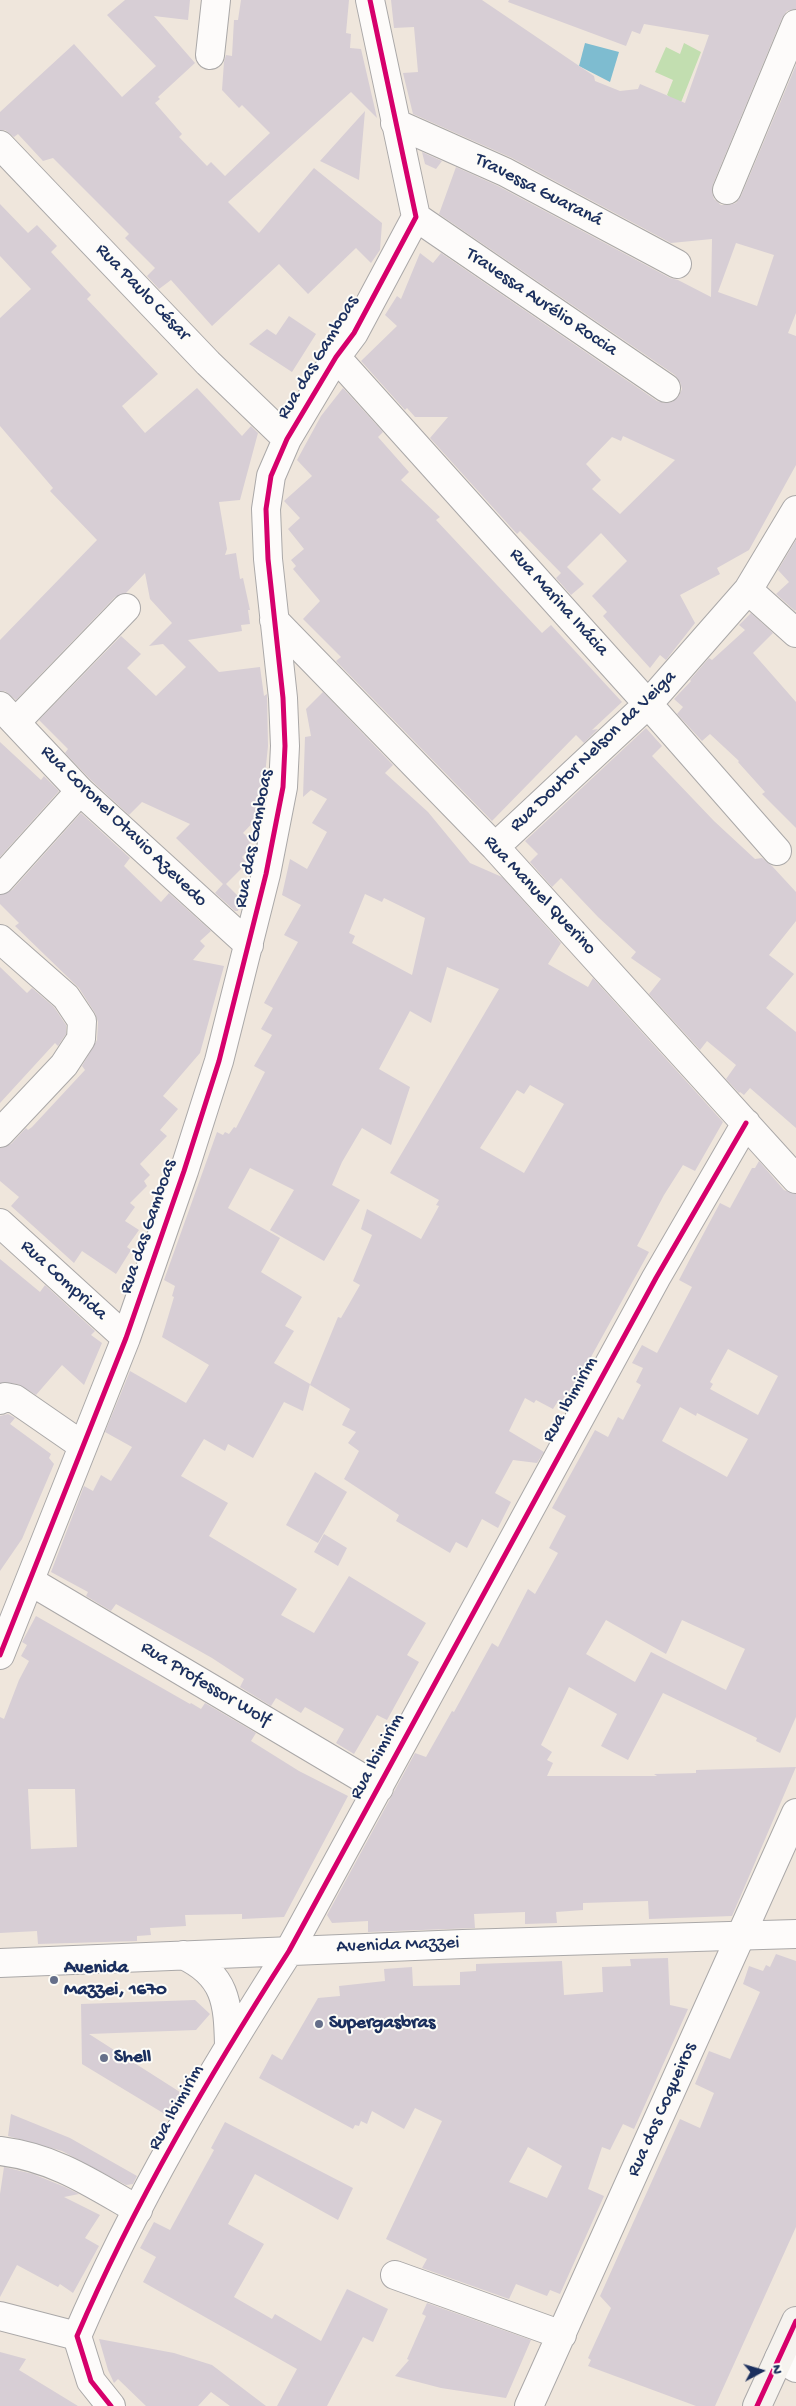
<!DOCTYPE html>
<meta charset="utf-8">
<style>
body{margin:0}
#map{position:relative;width:796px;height:2406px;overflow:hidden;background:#efe6dc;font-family:"Gochi Hand",sans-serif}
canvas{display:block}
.north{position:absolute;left:736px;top:2346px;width:50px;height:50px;-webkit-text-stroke:4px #fdfcf7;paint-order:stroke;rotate:84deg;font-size:14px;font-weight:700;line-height:20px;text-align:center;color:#1b2f5e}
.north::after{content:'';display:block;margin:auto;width:18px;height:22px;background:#1b2f5e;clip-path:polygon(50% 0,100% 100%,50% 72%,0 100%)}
</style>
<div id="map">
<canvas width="796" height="2406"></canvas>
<div class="north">N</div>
</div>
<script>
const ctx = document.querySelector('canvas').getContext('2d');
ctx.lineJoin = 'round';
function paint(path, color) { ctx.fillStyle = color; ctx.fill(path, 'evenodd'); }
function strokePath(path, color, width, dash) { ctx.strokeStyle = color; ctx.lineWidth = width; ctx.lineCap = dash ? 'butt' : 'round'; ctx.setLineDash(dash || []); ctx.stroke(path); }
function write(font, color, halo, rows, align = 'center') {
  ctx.font = font + ' "Gochi Hand",sans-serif'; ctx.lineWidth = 4; ctx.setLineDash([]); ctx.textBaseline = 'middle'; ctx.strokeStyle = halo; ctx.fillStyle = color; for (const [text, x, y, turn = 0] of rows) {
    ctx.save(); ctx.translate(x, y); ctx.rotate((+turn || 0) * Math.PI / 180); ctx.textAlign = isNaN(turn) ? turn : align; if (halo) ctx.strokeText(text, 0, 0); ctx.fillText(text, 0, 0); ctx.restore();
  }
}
const green = new Path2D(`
 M 684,43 L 701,52 L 680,105 L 667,95 L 673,80 L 655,72 L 666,47 L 680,54 Z`);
const water = new Path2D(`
 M 585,43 L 619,52 L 610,82 L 579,66 Z`);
const building = new Path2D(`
 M 125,0 L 190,0 L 188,20 L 154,16 L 195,63 L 158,97 L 160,99 L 155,103 L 182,134 L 179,137 L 207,166 L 211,162 L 225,176 L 270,133 L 242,105 L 239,108 L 222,90 L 224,62 L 226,55 L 232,56 L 234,20 L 238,20 L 241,0 L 349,0 L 346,33 L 351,34 L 350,48 L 361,49 L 377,118 L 351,92 L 228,202 L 259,233 L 314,168 L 382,223 L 380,250 L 371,263 L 356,248 L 308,294 L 279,264 L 212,326 L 171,280 L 159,289 L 147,276 L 155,268 L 125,238 L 129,234 L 53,158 L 43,161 L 18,134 L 14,137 L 5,130 L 0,130 L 0,112 L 74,44 L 122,97 L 156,66 L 107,15 Z
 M 391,0 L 482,0 L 594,76 L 595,81 L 620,91 L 638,89 L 640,84 L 685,103 L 709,35 L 644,24 L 640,34 L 632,31 L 626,46 L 508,2 L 509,0 L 796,0 L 796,9 L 787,11 L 782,18 L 713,184 L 712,192 L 714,199 L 721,205 L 729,205 L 736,203 L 741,196 L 796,65 L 796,313 L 788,333 L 796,336 L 796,465 L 749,550 L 717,568 L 720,574 L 680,595 L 695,623 L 666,660 L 660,655 L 650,668 L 603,616 L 607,612 L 592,596 L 627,561 L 601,533 L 567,567 L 584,584 L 571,595 L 556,578 L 561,573 L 520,531 L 517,534 L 430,438 L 448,417 L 415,417 L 407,408 L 405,410 L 361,361 L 397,326 L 385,315 L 397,296 L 401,299 L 420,253 L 433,263 L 441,253 L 657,401 L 664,403 L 672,402 L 679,396 L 682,389 L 680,382 L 675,375 L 439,214 L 456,167 L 498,186 L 670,278 L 678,280 L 711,297 L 712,239 L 671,243 L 512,158 L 413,114 L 403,73 L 418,72 L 414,27 L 394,28 ZM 736,243 L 774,255 L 757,306 L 718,292 ZM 623,436 L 675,460 L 620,514 L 592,489 L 601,480 L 586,464 L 612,437 L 621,441 Z
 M 365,111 L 359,180 L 320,161 Z
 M 422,152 L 442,161 L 436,169 L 425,164 Z
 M 0,204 L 28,233 L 37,225 L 57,246 L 51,252 L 91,295 L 87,299 L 158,374 L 122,406 L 145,433 L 197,388 L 242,436 L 251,426 L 258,433 L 240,500 L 219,502 L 227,549 L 225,555 L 236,553 L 240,579 L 243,578 L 250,610 L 248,610 L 250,624 L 241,625 L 242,631 L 188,640 L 219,672 L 260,667 L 264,696 L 267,694 L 268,746 L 261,814 L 243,833 L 252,841 L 246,847 L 248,851 L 242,857 L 247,863 L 226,884 L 241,899 L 238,911 L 235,911 L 215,893 L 223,884 L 176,838 L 190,824 L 142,802 L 129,815 L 91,780 L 65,753 L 68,749 L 39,720 L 121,636 L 141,654 L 127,668 L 156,696 L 186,667 L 163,644 L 149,646 L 172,623 L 150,599 L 145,573 L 126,593 L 115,597 L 16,700 L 5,691 L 0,691 L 0,640 L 97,540 L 50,491 L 53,488 L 0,426 L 0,318 L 31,289 L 0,256 Z
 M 289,316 L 316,334 L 292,372 L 249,344 L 267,329 L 276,335 Z
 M 343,388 L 383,432 L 378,437 L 409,472 L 401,480 L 440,517 L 436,520 L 542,633 L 551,625 L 622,702 L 592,730 L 598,729 L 584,743 L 576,735 L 492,821 L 336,661 L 341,657 L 303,619 L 320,601 L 293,569 L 296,566 L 291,560 L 304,549 L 288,529 L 300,518 L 284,501 L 312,476 L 297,460 L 321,416 Z
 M 796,540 L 796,610 L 795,611 L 776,594 L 789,582 L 778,570 Z
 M 751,613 L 773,633 L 753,653 L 796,702 L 796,828 L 762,794 L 765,792 L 738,762 L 739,761 L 710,734 L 702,741 L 677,714 L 683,707 L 674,699 L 691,681 L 690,680 L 709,658 L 712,660 L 745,630 L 739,625 Z
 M 323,692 L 393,765 L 385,773 L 428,812 L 470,863 L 502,877 L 561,943 L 548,964 L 588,987 L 593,978 L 723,1122 L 695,1171 L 683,1165 L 664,1195 L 637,1246 L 649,1252 L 565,1404 L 558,1401 L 553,1409 L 536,1400 L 534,1403 L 525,1398 L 509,1431 L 544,1452 L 537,1463 L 513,1460 L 495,1493 L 511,1502 L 498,1528 L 482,1519 L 467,1548 L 456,1542 L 450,1553 L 396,1521 L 399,1515 L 344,1479 L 359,1451 L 348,1443 L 356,1432 L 342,1425 L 350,1409 L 310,1385 L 338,1317 L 341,1318 L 360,1285 L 353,1281 L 372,1235 L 361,1229 L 367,1209 L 421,1239 L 439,1206 L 436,1205 L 439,1200 L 390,1173 L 499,989 L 447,967 L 431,1023 L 410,1011 L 379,1069 L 410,1087 L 391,1145 L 362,1128 L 342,1162 L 332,1185 L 360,1200 L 324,1261 L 270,1230 L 294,1190 L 250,1168 L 228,1208 L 280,1238 L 261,1272 L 302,1297 L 285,1326 L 294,1331 L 274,1363 L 310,1384 L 303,1411 L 284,1402 L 253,1458 L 228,1444 L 225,1451 L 204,1439 L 181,1476 L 228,1503 L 209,1536 L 297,1589 L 281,1615 L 314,1633 L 349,1576 L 426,1623 L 407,1655 L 419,1662 L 387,1720 L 377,1715 L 354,1754 L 336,1743 L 344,1729 L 305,1707 L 301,1713 L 276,1698 L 271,1706 L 240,1687 L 244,1679 L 212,1658 L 116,1604 L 111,1611 L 86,1596 L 88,1592 L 51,1572 L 84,1486 L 93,1491 L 101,1475 L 111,1481 L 132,1447 L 105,1432 L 130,1371 L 186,1403 L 209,1365 L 162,1337 L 174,1297 L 172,1296 L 175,1286 L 164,1280 L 217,1132 L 223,1135 L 225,1132 L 229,1134 L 234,1127 L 236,1128 L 265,1072 L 254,1066 L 272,1035 L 261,1029 L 273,1008 L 264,1003 L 298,942 L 284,935 L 301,905 L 282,895 L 290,859 L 307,869 L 327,832 L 312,823 L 327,799 L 311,790 L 303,797 L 305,737 L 311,736 L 306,709 ZM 365,894 L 382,902 L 384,898 L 425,918 L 412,975 L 352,943 L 355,936 L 349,933 ZM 530,1085 L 564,1104 L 524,1173 L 480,1148 L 517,1090 L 524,1094 Z
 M 646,728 L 662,746 L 652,756 L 714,821 L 755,859 L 762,858 L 772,866 L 796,892 L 796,921 L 769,955 L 794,974 L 766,1008 L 796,1032 L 796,1128 L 750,1088 L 744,1095 L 740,1092 L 739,1093 L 726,1079 L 736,1065 L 707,1041 L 700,1050 L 649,994 L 661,979 L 631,958 L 636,952 L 598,917 L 561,878 L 552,887 L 530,862 L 538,854 L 525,841 Z
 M 0,742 L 41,780 L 44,776 L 59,791 L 0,857 Z
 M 81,813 L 130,858 L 124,866 L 161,902 L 169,893 L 211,931 L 200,941 L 205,946 L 193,960 L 224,966 L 200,1053 L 163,1096 L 178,1109 L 160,1130 L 167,1136 L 140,1164 L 150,1175 L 144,1181 L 147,1186 L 130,1203 L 135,1207 L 125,1221 L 139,1230 L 127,1247 L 131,1250 L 116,1274 L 82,1251 L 74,1263 L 11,1206 L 19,1197 L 0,1181 L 0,1148 L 11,1144 L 26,1128 L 28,1130 L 32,1127 L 85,1070 L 82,1066 L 97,1040 L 98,1022 L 95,1013 L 79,988 L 15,926 L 19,923 L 0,904 L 0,895 L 12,890 Z
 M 0,967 L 27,993 L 32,988 L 54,1007 L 66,1025 L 66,1034 L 58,1046 L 55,1043 L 0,1103 Z
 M 759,1161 L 784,1190 L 796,1194 L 796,1717 L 780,1753 L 756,1741 L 757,1738 L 663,1693 L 628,1760 L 601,1746 L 617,1714 L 569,1687 L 541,1745 L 552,1752 L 547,1760 L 553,1763 L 547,1776 L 657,1776 L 654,1774 L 696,1773 L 696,1770 L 796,1767 L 732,1916 L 649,1919 L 648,1901 L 583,1903 L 583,1910 L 556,1912 L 557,1923 L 525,1924 L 525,1912 L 474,1914 L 475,1928 L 368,1932 L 368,1921 L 332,1923 L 327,1915 L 415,1753 L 426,1757 L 452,1711 L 454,1712 L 492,1643 L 498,1647 L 528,1589 L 535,1594 L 548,1571 L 558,1553 L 549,1548 L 566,1516 L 552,1508 L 595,1430 L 608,1437 L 618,1417 L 623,1420 L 641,1385 L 636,1382 L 643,1368 L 632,1363 L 642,1345 L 657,1353 L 692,1287 L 679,1280 L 691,1257 L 720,1203 L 730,1208 L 752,1168 L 755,1168 ZM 728,1349 L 778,1376 L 758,1415 L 710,1389 L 713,1384 L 710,1382 ZM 680,1407 L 696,1416 L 697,1413 L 748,1439 L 727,1477 L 662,1441 ZM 606,1620 L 666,1654 L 682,1620 L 745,1649 L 726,1690 L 651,1652 L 635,1682 L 586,1654 Z
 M 0,1259 L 40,1292 L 45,1285 L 95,1331 L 91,1335 L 102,1343 L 84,1385 L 62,1365 L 36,1395 L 18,1384 L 0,1383 Z
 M 8,1414 L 15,1418 L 10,1424 L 51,1454 L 49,1458 L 54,1464 L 22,1539 L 0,1571 L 0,1416 Z
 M 315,1472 L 347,1492 L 318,1543 L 286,1525 Z
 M 324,1534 L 347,1548 L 338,1566 L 314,1552 Z
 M 36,1616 L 190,1704 L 191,1703 L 201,1709 L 205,1703 L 256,1733 L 251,1741 L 299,1771 L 348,1796 L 284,1917 L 242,1919 L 242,1914 L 185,1915 L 186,1926 L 150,1928 L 151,1935 L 137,1936 L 137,1941 L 38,1944 L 37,1931 L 0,1933 L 0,1717 L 4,1719 L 19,1680 L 29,1661 L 21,1656 L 27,1645 L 22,1642 ZM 28,1789 L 75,1789 L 77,1847 L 31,1849 Z
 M 776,1954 L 796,1961 L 796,2227 L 715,2406 L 696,2406 L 588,2366 L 591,2360 L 588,2358 L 611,2308 L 600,2296 L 680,2119 L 700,2128 L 714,2093 L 695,2084 L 709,2051 L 730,2059 L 760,1992 L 743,1984 L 749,1966 L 763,1971 L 766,1965 L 770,1967 Z
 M 668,1958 L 670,2005 L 688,2009 L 634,2129 L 623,2124 L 610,2150 L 602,2147 L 588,2189 L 604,2196 L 560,2294 L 550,2290 L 547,2296 L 516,2284 L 509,2299 L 422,2268 L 427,2259 L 386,2239 L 442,2121 L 415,2108 L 404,2129 L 372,2111 L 367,2124 L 361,2121 L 359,2126 L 355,2125 L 353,2129 L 259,2078 L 272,2054 L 282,2060 L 318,1998 L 340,1996 L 339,1986 L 385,1981 L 384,1969 L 412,1967 L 413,1986 L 460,1985 L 460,1972 L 476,1971 L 476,1964 L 562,1961 L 564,1995 L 603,1992 L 602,1967 L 631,1966 L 630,1959 ZM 528,2147 L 562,2166 L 547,2198 L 509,2182 Z
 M 195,2000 L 210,2014 L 196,2030 L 89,2034 L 183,2094 L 168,2116 L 82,2064 L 81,2004 Z
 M 11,2114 L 70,2138 L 137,2176 L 133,2184 L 126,2185 L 62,2151 L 8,2136 Z
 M 225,2122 L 353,2188 L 338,2220 L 255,2174 L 228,2224 L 264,2244 L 234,2297 L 272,2319 L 275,2314 L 321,2341 L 347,2289 L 388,2309 L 373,2342 L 363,2337 L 327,2406 L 277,2406 L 297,2369 L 143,2282 L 156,2257 L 140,2248 L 154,2222 L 170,2230 L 214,2150 L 211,2148 Z
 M 4,2167 L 33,2174 L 65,2187 L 79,2194 L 64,2197 L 100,2215 L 85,2238 L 99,2246 L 73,2293 L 60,2284 L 58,2287 L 17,2265 L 0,2297 L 0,2194 Z
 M 427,2303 L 531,2340 L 506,2398 L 441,2388 L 395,2376 L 409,2360 L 407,2359 L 426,2316 L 422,2314 Z
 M 99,2339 L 174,2353 L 212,2365 L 266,2406 L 230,2406 L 211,2392 L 198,2406 L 146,2406 L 118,2379 L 114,2383 L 108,2370 Z
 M 0,2352 L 26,2359 L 19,2370 L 78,2406 L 0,2406 Z`);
const minor = new Path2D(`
 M 210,55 L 216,0
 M 395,123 L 505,172 L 677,264
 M 0,145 L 208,363 L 287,439
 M 727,190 L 796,24
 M 416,217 L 666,388
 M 336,357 L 648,704 L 777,851
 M 748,590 L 796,633
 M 274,620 L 495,847 L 796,1179
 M 0,706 L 80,791 L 249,945
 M 16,722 L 126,608
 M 495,847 L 648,704 L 748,590 L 796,510
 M 0,880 L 80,791
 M 0,939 L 66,997 L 82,1021 L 81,1039 L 64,1065 L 0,1133
 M 0,1223 L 126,1338
 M 0,1400 L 5,1397 L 15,1399 L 83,1446
 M 30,1581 L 379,1788
 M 0,1655 L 126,1338 L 184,1171 L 219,1061 L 266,874 L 283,787 L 285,746 L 283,698 L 268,559 L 266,509 L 271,476 L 287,439 L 336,357 L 354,333 L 416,217 L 370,0
 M 289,1951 L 656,1278 L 746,1123
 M 0,2151 C 55,2158 91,2183 138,2210
 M 395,2275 L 562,2335
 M 0,2316 L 77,2336
 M 779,2358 L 796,2368
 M 529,2406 L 796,1813`);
const tertiary = new Path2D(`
 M 183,1955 C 226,1975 228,2003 229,2045
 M 0,1963 L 463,1944 L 796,1934
 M 111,2406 L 91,2381 L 77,2336 C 134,2203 211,2073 289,1951`);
const secondary = new Path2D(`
 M 757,2406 L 796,2321`);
const cycleway = new Path2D(`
 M 0,1655 L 126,1338 L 184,1171 L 219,1061 L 266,874 L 283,787 L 285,746 L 283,698 L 268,559 L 266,509 L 271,476 L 287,439 L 336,357 L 354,333 L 416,217 L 370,0
 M 111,2406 L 91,2381 L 77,2336 C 134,2203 211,2073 289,1951 L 656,1278 L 746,1123
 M 757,2406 L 796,2321`);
const markers = [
 [54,1980,5,"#656f8a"],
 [319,2024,5,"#656f8a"],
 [104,2058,5,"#656f8a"]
];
const streetNames = [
 ["Travessa Guaraná",538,191,27],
 ["Rua Paulo César",142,293,46],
 ["Travessa Aurélio Roccia",541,303,34],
 ["Rua das Gamboas",319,358,-59],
 ["Rua Marina Inácia",558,603,48],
 ["Rua Doutor Nelson da Veiga",594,752,-44],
 ["Rua Coronel Otavio Azevedo",123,827,44],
 ["Rua das Gamboas",255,839,-79],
 ["Rua Manuel Querino",539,896,47],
 ["Rua das Gamboas",149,1227,-71],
 ["Rua Comprida",63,1281,42],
 ["Rua Ibimirim",571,1400,-61],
 ["Rua Professor Wolf",205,1685,31],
 ["Rua Ibimirim",378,1757,-62],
 ["Avenida Mazzei",398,1946,-2],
 ["Rua Ibimirim",177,2108,-61],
 ["Rua dos Coqueiros",663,2110,-66]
];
const poiNames = [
 ["Avenida",64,1969],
 ["Mazzei, 1670",64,1991],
 ["Supergasbras",329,2024],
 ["Shell",114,2058]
];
paint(green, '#c2deb0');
paint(water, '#7ebcd0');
paint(building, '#d7ced5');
strokePath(minor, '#aaa8a8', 30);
strokePath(tertiary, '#aaa8a8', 30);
strokePath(secondary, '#aaa8a8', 30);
strokePath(minor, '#fdfbfa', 28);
strokePath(tertiary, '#fdfbfa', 28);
strokePath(secondary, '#f6f3ef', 28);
strokePath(cycleway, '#d6006c', 5);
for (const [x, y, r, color] of markers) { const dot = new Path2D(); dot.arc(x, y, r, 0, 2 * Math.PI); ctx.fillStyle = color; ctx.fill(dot); strokePath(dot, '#fdfcf7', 2); }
write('19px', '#1b2f5e', '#fdfcf7', streetNames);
write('bold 19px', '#1b2f5e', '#fdfcf7', poiNames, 'left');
</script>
